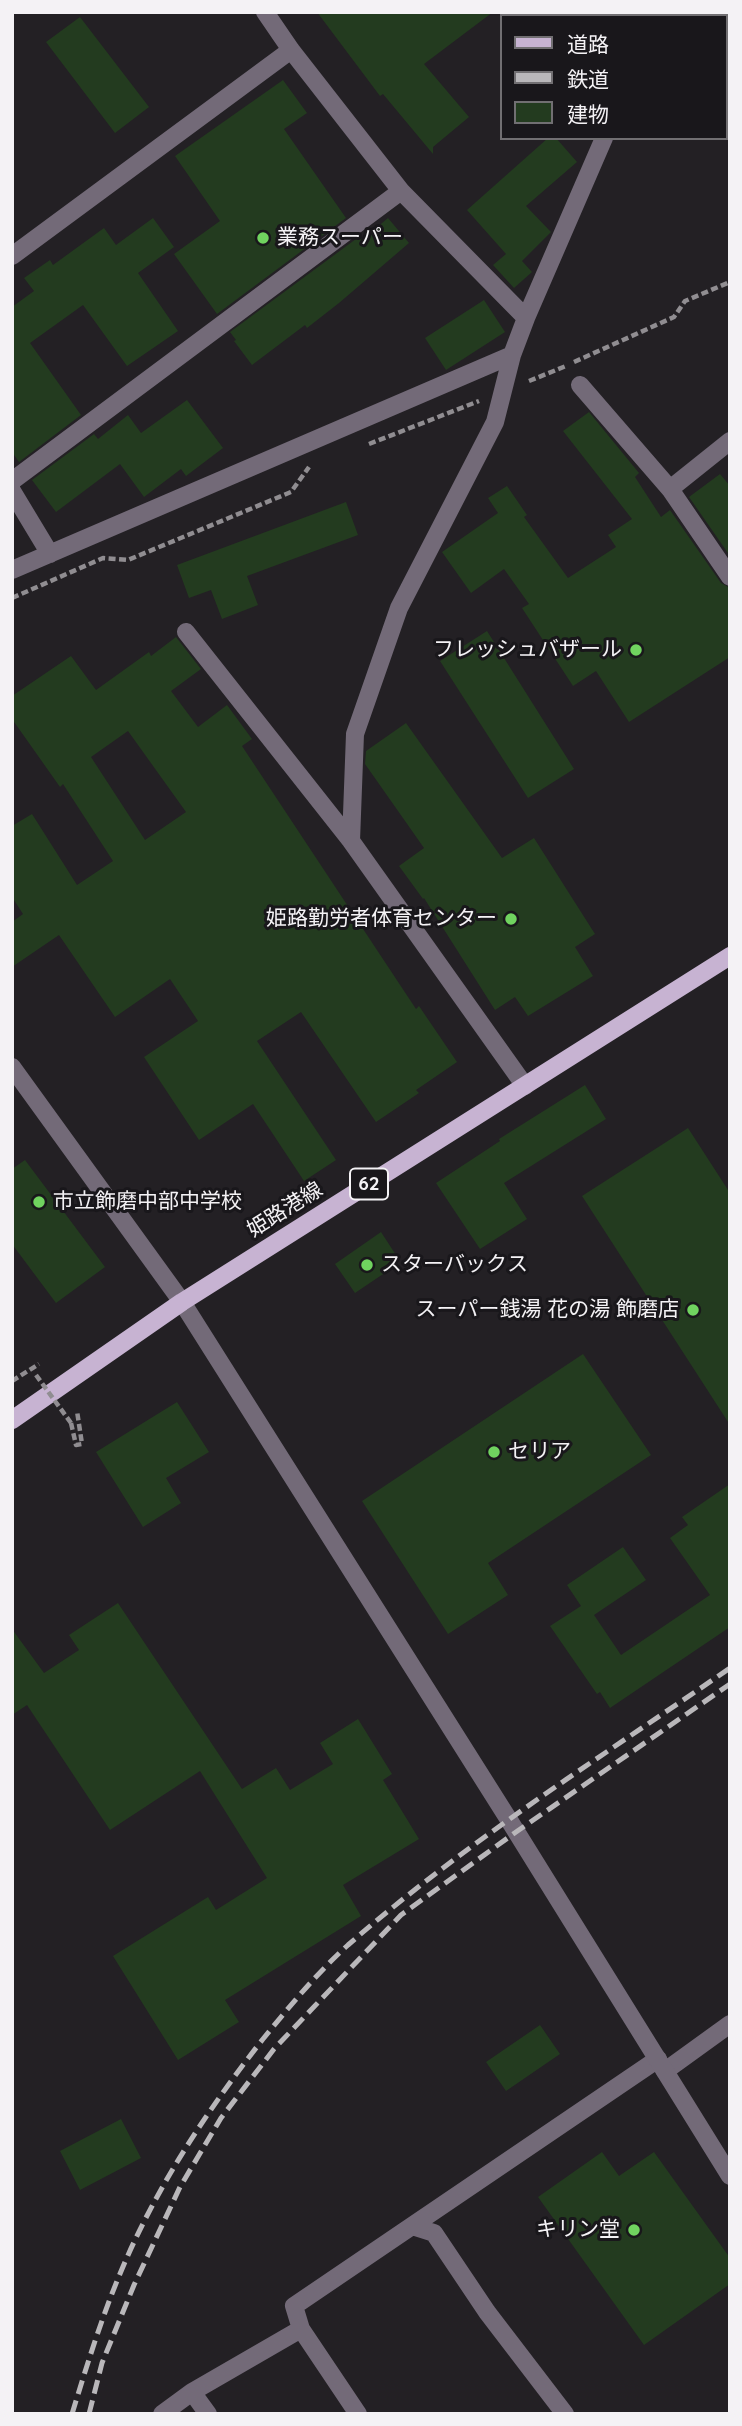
<!DOCTYPE html>
<meta charset="utf-8">
<style>
body{margin:0}
#map{position:relative;width:742px;height:2426px;overflow:hidden;background:#232024;font-family:Quicksand,"Noto Sans JP",sans-serif}
canvas{display:block}
.frame{position:absolute;inset:0;border:14px solid #f4f2f5;pointer-events:none}
.legend{position:absolute;left:500px;top:14px;width:228px;height:126px;box-sizing:border-box;background:#19171b;border:2px solid #716f72;margin:0;padding:9px 12px;list-style:none;font-size:21px;color:#f4f2f5}
.legend li{display:flex;align-items:center;gap:14px;height:35px}
.legend b{width:35px;border:2px solid #716f72}
</style>
<div id="map">
<canvas width="742" height="2426"></canvas>
<div class="frame"></div>
<ul class="legend">
<li><b style="height:9px;background:#c7b3d2"></b>道路</li>
<li><b style="height:9px;background:#b9b7ba"></b>鉄道</li>
<li><b style="height:19px;background:#233b1f"></b>建物</li>
</ul>
</div>
<script>
const ctx = document.querySelector('canvas').getContext('2d');
ctx.lineJoin = 'round';
function paint(path, color) { ctx.fillStyle = color; ctx.fill(path, 'evenodd'); }
function strokePath(path, color, width, dash) { ctx.strokeStyle = color; ctx.lineWidth = width; ctx.lineCap = dash ? 'butt' : 'round'; ctx.setLineDash(dash || []); ctx.stroke(path); }
function write(font, color, halo, rows, align = 'center') {
  ctx.font = font + ' Quicksand,"Noto Sans JP",sans-serif'; ctx.lineWidth = 6; ctx.setLineDash([]); ctx.textBaseline = 'middle'; ctx.strokeStyle = halo; ctx.fillStyle = color; for (const [text, x, y, turn = 0] of rows) {
    ctx.save(); ctx.translate(x, y); ctx.rotate((+turn || 0) * Math.PI / 180); ctx.textAlign = isNaN(turn) ? turn : align; if (halo) ctx.strokeText(text, 0, 0); ctx.fillText(text, 0, 0); ctx.restore();
  }
}
const building = new Path2D(`
 M 317,12 L 493,12 L 424,64 L 469,117 L 433,147 L 433,154 L 383,94 L 380,96 Z
 M 80,17 L 149,107 L 115,133 L 46,42 Z
 M 283,80 L 307,113 L 284,129 L 346,218 L 217,314 L 174,254 L 220,221 L 175,156 Z
 M 548,138 L 556,138 L 577,162 L 526,206 L 551,232 L 522,261 L 532,272 L 514,288 L 493,265 L 506,254 L 467,210 Z
 M 153,218 L 174,247 L 138,273 L 178,331 L 127,366 L 83,305 L 30,343 L 81,415 L 19,462 L 12,452 L 12,307 L 34,291 L 24,278 L 50,260 L 53,265 L 104,228 L 116,245 Z
 M 388,218 L 409,243 L 339,303 L 307,328 L 305,325 L 252,365 L 234,341 L 236,340 L 230,332 L 360,236 L 362,240 Z
 M 484,300 L 505,332 L 446,370 L 425,338 Z
 M 187,400 L 223,448 L 186,476 L 181,469 L 144,497 L 120,464 L 56,512 L 32,480 L 94,434 L 98,439 L 128,415 L 141,433 Z
 M 589,412 L 639,473 L 635,477 L 661,517 L 670,510 L 721,583 L 730,588 L 730,657 L 629,722 L 596,671 L 573,686 L 522,608 L 529,604 L 504,569 L 471,593 L 442,552 L 498,513 L 488,498 L 507,486 L 527,515 L 524,517 L 568,578 L 616,547 L 608,535 L 632,519 L 563,431 Z
 M 720,474 L 730,486 L 730,556 L 689,497 Z
 M 346,502 L 358,535 L 247,576 L 258,605 L 222,619 L 211,590 L 189,598 L 177,565 Z
 M 487,631 L 574,769 L 528,798 L 440,661 Z
 M 176,637 L 201,669 L 171,691 L 198,727 L 227,705 L 252,739 L 242,746 L 416,1009 L 419,1006 L 457,1062 L 416,1090 L 419,1093 L 376,1122 L 301,1012 L 257,1041 L 336,1160 L 304,1181 L 253,1104 L 199,1140 L 144,1057 L 198,1021 L 170,979 L 115,1017 L 59,935 L 12,967 L 12,922 L 23,914 L 12,897 L 12,826 L 32,814 L 77,885 L 113,861 L 63,784 L 60,787 L 12,719 L 12,696 L 71,656 L 96,690 L 149,652 L 151,656 ZM 128,731 L 186,812 L 145,840 L 91,757 Z
 M 406,723 L 502,858 L 534,838 L 595,934 L 575,947 L 593,976 L 528,1016 L 515,997 L 495,1010 L 424,898 L 423,899 L 399,866 L 424,848 L 365,764 L 366,751 Z
 M 585,1085 L 606,1119 L 504,1183 L 527,1219 L 480,1249 L 436,1183 L 500,1141 L 499,1139 Z
 M 688,1128 L 730,1193 L 730,1425 L 582,1196 Z
 M 25,1160 L 105,1267 L 56,1303 L 12,1244 L 12,1169 Z
 M 381,1232 L 396,1255 L 390,1258 L 395,1266 L 355,1293 L 335,1264 Z
 M 583,1354 L 651,1455 L 488,1563 L 508,1595 L 448,1634 L 362,1501 Z
 M 177,1402 L 209,1452 L 166,1478 L 181,1503 L 143,1527 L 96,1452 Z
 M 730,1484 L 730,1627 L 610,1708 L 600,1692 L 597,1694 L 550,1626 L 581,1606 L 567,1585 L 623,1547 L 646,1580 L 594,1615 L 621,1655 L 710,1595 L 670,1538 L 688,1525 L 682,1517 Z
 M 118,1603 L 242,1789 L 276,1768 L 290,1790 L 333,1764 L 320,1743 L 358,1719 L 392,1774 L 383,1780 L 419,1839 L 343,1885 L 361,1916 L 225,2000 L 239,2022 L 178,2060 L 113,1956 L 208,1897 L 216,1910 L 267,1878 L 200,1771 L 110,1830 L 27,1705 L 12,1715 L 12,1629 L 44,1673 L 79,1650 L 69,1635 Z
 M 540,2025 L 560,2054 L 506,2091 L 486,2062 Z
 M 121,2119 L 141,2158 L 80,2190 L 60,2151 Z
 M 602,2152 L 619,2176 L 654,2152 L 730,2258 L 730,2284 L 644,2345 L 538,2197 Z`);
const path = new Path2D(`
 M 574,362 L 674,317 L 685,301 L 730,282
 M 529,381 L 566,366
 M 369,444 L 479,401
 M 12,598 L 103,558 L 128,560 L 291,492 L 309,467
 M 12,1381 L 39,1364
 M 71,1423 L 76,1445 L 82,1444 L 77,1411`);
const minor = new Path2D(`
 M 265,12 L 291,50 L 401,191 L 526,318
 M 658,16 L 660,12
 M 12,256 L 291,50
 M 580,385 L 670,489 L 730,577
 M 12,481 L 401,191
 M 670,489 L 730,441
 M 12,491 L 50,554
 M 12,570 L 512,355
 M 186,632 L 351,841
 M 525,1086 L 351,841 L 355,734 L 399,608 L 495,422 L 512,355 L 526,318 L 604,138
 M 665,2071 L 730,2024
 M 412,2226 L 434,2233 L 487,2312 L 565,2414
 M 192,2392 L 208,2414
 M 162,2414 L 192,2392 L 301,2329
 M 358,2414 L 301,2329 L 294,2306 L 658,2059`);
const tertiary = new Path2D(`
 M 12,1067 L 182,1302 L 509,1820 L 730,2176`);
const primary = new Path2D(`
 M 12,1420 L 182,1302 L 730,956`);
const rail = new Path2D(`
 M 72,2414 C 87,2365 102,2316 122,2269 C 157,2186 208,2109 263,2039 C 289,2007 317,1973 348,1945 C 466,1842 601,1757 730,1668
 M 89,2414 L 102,2363 L 134,2285 L 180,2187 L 221,2118 L 274,2049 L 401,1915 L 516,1832 L 730,1684`);
const pathBridge = new Path2D(`
 M 36,1375 L 71,1423`);
const markers = [
 [263,238,7,"#70d35f"],
 [636,650,7,"#70d35f"],
 [511,919,7,"#70d35f"],
 [39,1202,7,"#70d35f"],
 [367,1265,7,"#70d35f"],
 [693,1310,7,"#70d35f"],
 [494,1452,7,"#70d35f"],
 [634,2230,7,"#70d35f"]
];
const shields = [
 [369,1184,38]
];
const shieldNames = [
 ["62",369,1184]
];
const poiNames = [
 ["業務スーパー",277,238],
 ["フレッシュバザール",622,650,"right"],
 ["姫路勤労者体育センター",497,919,"right"],
 ["市立飾磨中部中学校",53,1202],
 ["スターバックス",381,1265],
 ["スーパー銭湯 花の湯 飾磨店",679,1310,"right"],
 ["セリア",508,1452],
 ["キリン堂",620,2230,"right"]
];
const streetNames = [
 ["姫路港線",285,1210,-32]
];
paint(building, '#233b1f');
strokePath(path, '#908d91', 4.5, [7, 3.5]);
strokePath(minor, '#736a78', 18);
strokePath(tertiary, '#736a78', 18);
strokePath(primary, '#c7b3d2', 18);
strokePath(rail, '#b9b7ba', 5, [14, 7]);
strokePath(pathBridge, '#908d91', 4.5, [7, 3.5]);
for (const [x, y, r, color] of markers) { const dot = new Path2D(); dot.arc(x, y, r, 0, 2 * Math.PI); ctx.fillStyle = color; ctx.fill(dot); strokePath(dot, '#19171b', 2.5); }
for (const [x, y, w] of shields) { const box = new Path2D(); box.roundRect(x - w / 2, y - 15.5, w, 31, 5); ctx.fillStyle = '#19171b'; ctx.fill(box); strokePath(box, '#f4f2f5', 2); }
write('bold 19px', '#f4f2f5', null, shieldNames);
write('21px', '#f4f2f5', '#19171b', poiNames, 'left');
write('21px', '#f4f2f5', '#19171b', streetNames);
</script>
